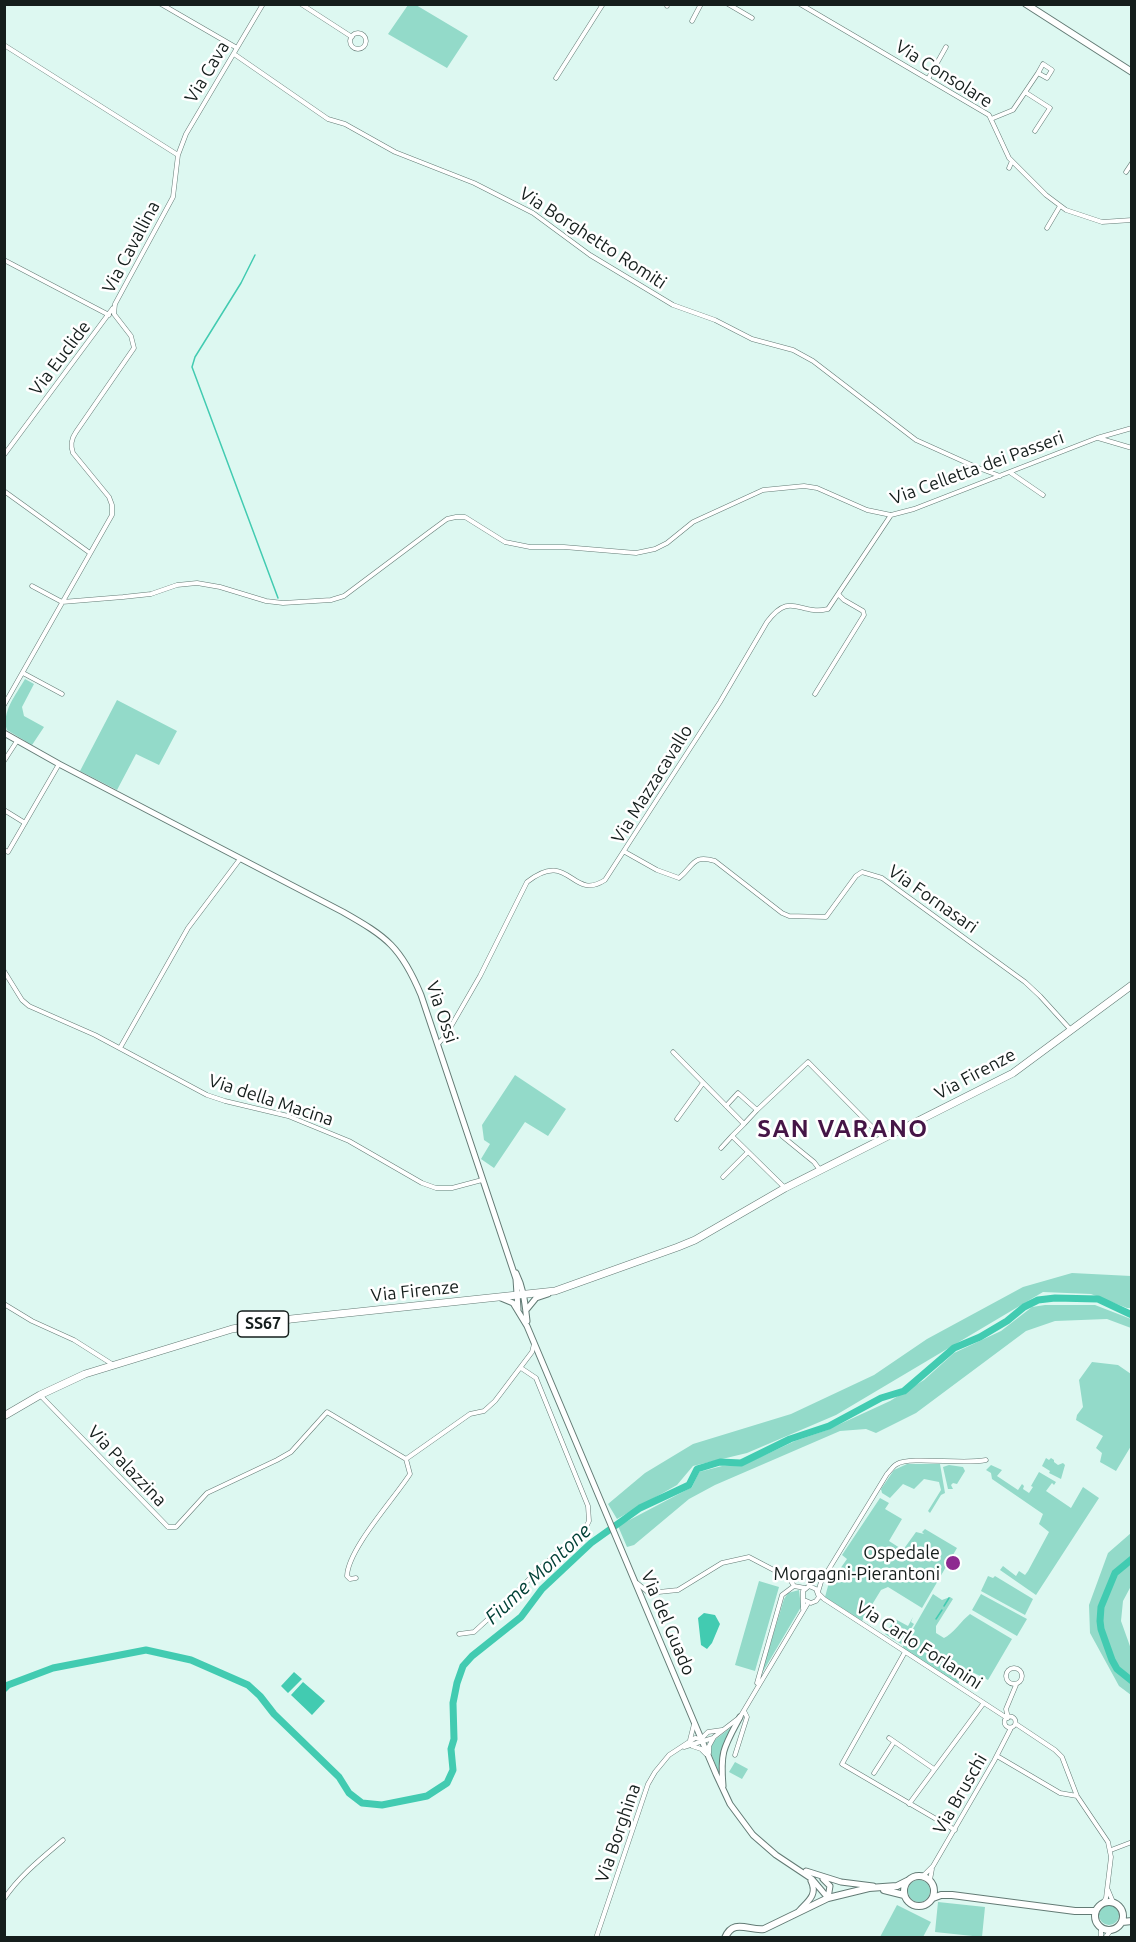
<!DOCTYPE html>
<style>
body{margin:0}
#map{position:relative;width:1136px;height:1942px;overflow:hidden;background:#ddf8f1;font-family:Ubuntu,sans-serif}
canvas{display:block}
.frame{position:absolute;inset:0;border:6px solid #151e1c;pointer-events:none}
</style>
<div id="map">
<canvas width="1136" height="1942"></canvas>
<div class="frame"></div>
</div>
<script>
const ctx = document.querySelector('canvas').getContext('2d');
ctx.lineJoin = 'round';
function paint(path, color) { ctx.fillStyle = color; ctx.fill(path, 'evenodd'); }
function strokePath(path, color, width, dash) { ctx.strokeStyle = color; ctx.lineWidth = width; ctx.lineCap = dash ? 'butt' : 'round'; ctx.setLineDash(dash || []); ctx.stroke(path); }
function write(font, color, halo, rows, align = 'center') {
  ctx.font = font + ' Ubuntu,sans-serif'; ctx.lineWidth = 5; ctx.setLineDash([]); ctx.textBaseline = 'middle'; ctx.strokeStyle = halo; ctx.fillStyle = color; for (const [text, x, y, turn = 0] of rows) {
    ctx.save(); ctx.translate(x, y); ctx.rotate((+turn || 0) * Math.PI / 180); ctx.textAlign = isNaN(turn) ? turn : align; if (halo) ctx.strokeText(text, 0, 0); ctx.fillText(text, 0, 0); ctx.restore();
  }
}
const green = new Path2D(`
 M 416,5 L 468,36 L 447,68 L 388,34 L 408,5 Z
 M 25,679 L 34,684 L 22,707 L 24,716 L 44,727 L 32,745 L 7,730 C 1,712 16,695 25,679 Z
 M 117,700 L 177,731 L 159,765 L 136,754 L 117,790 L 80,771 Z
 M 515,1075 L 566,1109 L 548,1136 L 525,1122 L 494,1168 L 481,1159 L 490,1144 L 484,1140 L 482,1125 Z
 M 1072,1273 L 1131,1276 L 1131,1308 L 1127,1308 L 1091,1294 L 1043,1292 L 836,1415 L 747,1453 L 693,1466 L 677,1485 L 617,1519 L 608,1504 L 645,1473 L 693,1444 L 791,1414 L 874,1375 L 927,1339 L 1023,1287 Z
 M 1045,1305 L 1095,1305 L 1131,1319 L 1131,1328 L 1107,1319 L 1055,1321 L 1026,1331 L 916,1413 L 876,1433 L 866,1429 L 840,1431 L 715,1485 L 689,1499 L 634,1545 L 627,1547 L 618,1526 L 692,1487 L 699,1472 L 722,1466 L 743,1465 L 795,1441 L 827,1430 L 890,1401 L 924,1380 L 954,1353 L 1001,1331 L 1032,1307 Z
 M 1092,1362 L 1118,1365 L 1131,1374 L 1131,1446 L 1116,1471 L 1100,1462 L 1102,1453 L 1096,1448 L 1103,1436 L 1076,1420 L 1077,1415 L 1083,1407 L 1079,1380 Z
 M 1046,1458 L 1049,1460 L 1051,1458 L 1054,1460 L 1054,1462 L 1058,1465 L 1063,1463 L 1065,1465 L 1061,1479 L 1049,1473 L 1050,1471 L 1042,1466 Z
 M 907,1464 L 940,1464 L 945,1493 L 941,1495 L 930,1513 L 928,1511 L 941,1490 L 939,1482 L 924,1479 L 914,1489 L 903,1484 L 890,1498 L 882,1493 L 881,1489 L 894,1470 Z
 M 949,1465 L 963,1467 L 965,1471 L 957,1484 L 953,1483 L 951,1485 L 953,1489 L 948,1489 L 943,1467 Z
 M 991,1465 L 1002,1470 L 997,1476 L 1018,1490 L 1022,1484 L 1024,1486 L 1023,1489 L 1029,1493 L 1033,1487 L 1031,1486 L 1039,1472 L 1056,1482 L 1054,1485 L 1052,1483 L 1046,1491 L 1071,1508 L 1083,1487 L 1099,1498 L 1036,1595 L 1000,1570 L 1003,1566 L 1016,1576 L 1019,1571 L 1025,1575 L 1028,1571 L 1049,1532 L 1039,1524 L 1043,1514 L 992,1479 L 991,1473 L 986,1470 Z
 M 880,1498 L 889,1503 L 885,1509 L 902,1519 L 889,1541 L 903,1550 L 916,1532 L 924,1534 L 922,1532 L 925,1529 L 957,1548 L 922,1608 L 888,1587 L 881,1590 L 862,1621 L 825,1597 L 828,1586 L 847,1559 L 842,1555 Z
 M 1131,1533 L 1131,1586 L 1123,1601 L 1121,1621 L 1131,1649 L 1131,1695 L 1119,1686 L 1090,1633 L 1089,1605 L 1108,1553 Z
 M 988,1576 L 993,1578 L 995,1576 L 1033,1599 L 1025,1615 L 981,1591 Z
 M 759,1581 L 779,1587 L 755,1671 L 735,1665 Z
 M 799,1590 L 801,1607 L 761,1675 L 784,1599 L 788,1593 Z
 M 933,1594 L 942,1600 L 950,1597 L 953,1599 L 936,1626 L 936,1633 L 944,1638 C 952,1635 962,1620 970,1614 L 1012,1639 L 988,1680 L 966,1669 L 958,1684 L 902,1648 Z
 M 981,1594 L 1027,1619 L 1017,1636 L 972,1610 Z
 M 913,1617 L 911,1622 L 914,1624 L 901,1644 L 885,1634 L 895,1619 L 908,1626 Z
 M 733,1726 C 723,1745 720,1754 720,1776 L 711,1753 L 712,1742 Z
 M 735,1762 L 748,1769 L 742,1779 L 729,1772 Z
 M908 1891a11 11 0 1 1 22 0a11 11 0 1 1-22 0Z
 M 938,1902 L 985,1907 L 982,1937 L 935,1932 Z
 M 897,1905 L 931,1922 L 923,1937 L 880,1937 Z
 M1099 1915a10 10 0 1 1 20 0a10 10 0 1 1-20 0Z`);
const water = new Path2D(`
 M 704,1613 L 715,1615 L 720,1624 L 712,1643 L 707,1649 L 701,1645 L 698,1618 Z
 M 294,1672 L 302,1679 L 288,1693 L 281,1686 Z
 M 303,1682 L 325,1701 L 312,1715 L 291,1695 Z`);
const stream = new Path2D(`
 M 255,255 L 241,283 L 195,357 L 192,367 L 278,598
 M 944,1606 L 949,1598
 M 936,1619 L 942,1610`);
const river = new Path2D(`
 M 1132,1559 L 1115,1573 L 1101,1607 L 1100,1621 L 1101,1629 L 1112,1660 L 1117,1669 L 1132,1681
 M 4,1689 L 8,1685 L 53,1668 L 146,1650 L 191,1660 L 248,1685 L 260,1696 L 274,1714 L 339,1777 L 349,1793 L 362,1803 L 382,1805 L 427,1796 L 447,1783 L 453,1770 L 451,1749 L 454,1739 L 453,1703 L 457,1683 L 463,1666 L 472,1656 L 521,1617 L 542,1589 L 591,1543 L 640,1508 L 689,1485 L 697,1469 L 720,1462 L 741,1463 L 790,1439 L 829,1426 L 881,1398 L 904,1391 L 954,1348 L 980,1337 L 1007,1321 L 1024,1307 L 1038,1300 L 1055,1298 L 1098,1299 L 1132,1315`);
const minor = new Path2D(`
 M 161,4 L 237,48
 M 301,4 L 352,37
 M 728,4 L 752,18
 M 800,4 L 989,115 L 1009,158 L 1046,195 L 1066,210 L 1102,222 L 1132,220
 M 667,6 L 667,4
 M 692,21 L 701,4
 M350 41a8 8 0 1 1 16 0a8 8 0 1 1-16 0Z
 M 4,45 L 178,155
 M 234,54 L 328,119 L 345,124 L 395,152 L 474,183 L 533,213 L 590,255 L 673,305 L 715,320 L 752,339 L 793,350 L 813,361 L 916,440 L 976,467 L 1000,476
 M 556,78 L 603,4
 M 928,79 L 946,47
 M 1025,92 L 1050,108 L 1035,131
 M 991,119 L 1013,110 L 1038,73 L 1047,78 L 1052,70 L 1043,64 L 1038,73
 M 1009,168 L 1012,161
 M 1126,172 L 1132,163
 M 1047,228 L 1060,206
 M 4,260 L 109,315
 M 1098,438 L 1132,448
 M 4,455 L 113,308
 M 1011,473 L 1043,495
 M 4,491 L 90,553
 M 32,586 L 62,602 L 123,597 L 151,594 L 177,585 L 197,583 L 220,587 L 266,601 L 283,603 L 331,600 L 344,596 L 428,533 L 447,519 L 456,517 L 465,517 L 505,542 L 530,547 L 564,547 L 636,553 L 655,549 L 667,543 L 693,522 L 763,490 L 804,486 L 817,488 L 867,510 L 891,515 L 914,509 L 1097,438 L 1132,428
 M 23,673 L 62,694
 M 815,694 L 864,615 L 863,611 L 844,600 L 839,595
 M 4,705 L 112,515 L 112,505 L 109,497 L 73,453 C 70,445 71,439 76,432 L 134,348 L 131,336 L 114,314 L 115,304 L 173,197 L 178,155 L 186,134 L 263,4
 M 4,761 L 17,741
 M 4,810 L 25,823
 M 4,850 L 8,852 L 59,764
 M 625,852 L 657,870 L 679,878 C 694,866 692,854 715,861 L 782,913 L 789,916 L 826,917 L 856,876 L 862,872 L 882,878 L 1025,982 L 1040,996 L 1070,1029
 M 4,971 L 22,1000 L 29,1006 L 95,1035 L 207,1095 L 225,1101 L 288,1116 L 349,1141 L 422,1183 L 436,1188 L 452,1188 L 482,1180
 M 438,1044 L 446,1035 L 480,976 L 527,882 C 570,848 571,902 605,880 L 720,702 L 767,622 C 791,590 799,616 828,609 L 891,515
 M 120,1048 L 188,928 L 240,859
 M 673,1052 L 744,1124 L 732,1136
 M 726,1106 L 738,1093 L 757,1110 L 744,1124
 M 757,1110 L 808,1062 L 883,1138
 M 677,1119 L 703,1083
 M 782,1136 L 814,1162 L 820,1170
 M 721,1148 L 732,1136 L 785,1188
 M 723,1177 L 748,1152
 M 4,1304 L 32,1321 L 74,1340 L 112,1364
 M 40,1395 L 168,1527 L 176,1527 L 207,1493 L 277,1460 L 291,1452 L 327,1412 L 406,1459 L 470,1414 L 484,1411 L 495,1401 L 532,1352 L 534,1344
 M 356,1578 L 350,1579 L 347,1576 C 348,1549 394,1499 410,1474 L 406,1459
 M 637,1583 L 649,1593 L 678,1590 L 722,1563 L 749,1557 L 789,1578 L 794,1586
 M 818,1592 L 821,1582 L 887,1474 C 890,1471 893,1466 897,1464 C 910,1456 965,1465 986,1460
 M 818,1593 L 824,1599 L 1007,1718
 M 803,1609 L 803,1591 L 809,1586 L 816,1589 L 819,1597 L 816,1601 L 811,1603 L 804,1600
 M 459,1634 L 474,1632 L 512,1597 L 537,1571 L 585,1529 L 589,1521 L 588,1506 L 536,1378 L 521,1368
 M 905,1652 L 842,1764 L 955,1830
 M1006 1676a8 8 0 1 1 16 0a8 8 0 1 1-16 0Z
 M 757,1683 L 782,1595 L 794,1586 L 805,1588
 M1004.5 1722a5.5 5.5 0 1 1 11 0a5.5 5.5 0 1 1-11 0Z
 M 1008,1718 L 1006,1709 L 1016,1685
 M 1016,1724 L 1055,1750 L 1062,1757 L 1077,1796 L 1108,1842 L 1111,1857 L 1106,1898 L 1103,1903
 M 889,1738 L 934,1769
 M 690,1740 L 694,1724
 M 692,1746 L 701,1749 L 706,1754
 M 684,1747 L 713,1738
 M 709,1753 L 709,1746 L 714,1737 L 740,1717 L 808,1603
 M 735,1755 L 747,1717 L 744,1711
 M 997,1756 L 1060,1793 L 1077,1796
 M 874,1773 L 894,1742
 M 909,1804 L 983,1704
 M 1111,1850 L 1132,1842
 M 923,1876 L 933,1866 L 994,1761 L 1011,1728
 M 930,1880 L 932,1869
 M 1108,1890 L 1113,1902
 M 4,1899 C 19,1876 43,1857 63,1840
 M 596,1938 L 648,1784 L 655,1772 L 669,1755 L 695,1738 L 701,1739 L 708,1732 L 722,1730
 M 1101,1938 L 1101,1928
 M 1105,1938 L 1111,1930`);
const tertiary = new Path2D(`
 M 4,733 L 59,764 L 343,912 C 387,937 401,947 421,995 L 510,1261 L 516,1279 L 518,1309
 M 516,1273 C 524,1289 525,1304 527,1321
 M 501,1298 L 513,1303 L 527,1326 L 716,1774 L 730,1804 L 753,1835 L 776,1855 L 812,1879 L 828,1898
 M 527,1309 L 536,1298 L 548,1294
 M 723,1786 C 720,1751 724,1747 740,1717
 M 806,1871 L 841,1882 L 873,1886
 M 823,1879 L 830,1886 L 828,1898
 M 799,1911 C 808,1901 818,1895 811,1881`);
const secondary = new Path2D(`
 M 1026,4 L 1132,72
 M904 1891a15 15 0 1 1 30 0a15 15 0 1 1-30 0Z
 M 884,1890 L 904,1895
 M 933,1898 L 941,1895 L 952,1895 L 1075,1911 L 1096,1911
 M1095 1916a14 14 0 1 1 28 0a14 14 0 1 1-28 0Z
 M 1122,1922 L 1132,1921
 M 725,1938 C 733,1918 749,1931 764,1929 L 828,1898 L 869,1888 L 897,1886 L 907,1881`);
const primary = new Path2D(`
 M 4,1416 L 40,1395 L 85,1374 L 232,1329 L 291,1319 L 555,1291 L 678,1247 L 695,1240 L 785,1188 L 1013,1073 L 1132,985`);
const markers = [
 [953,1563,8,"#8e2990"]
];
const shields = [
 [263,1324,51]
];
const shieldNames = [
 ["SS67",263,1324]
];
const streetNames = [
 ["Via Cava",207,72,-59],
 ["Via Consolare",944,74,32],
 ["Via Borghetto Romiti",593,238,33],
 ["Via Cavallina",131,247,-62],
 ["Via Euclide",60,358,-53],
 ["Via Celletta dei Passeri",977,468,-20],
 ["Via Mazzacavallo",652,784,-58],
 ["Via Fornasari",933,899,35],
 ["Via Ossi",442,1012,71],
 ["Via Firenze",975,1074,-28],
 ["Via della Macina",271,1100,18],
 ["Via Firenze",415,1291,-6],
 ["Via Palazzina",127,1466,46],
 ["Via del Guado",668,1623,67],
 ["Via Carlo Forlanini",919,1645,33],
 ["Via Bruschi",960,1794,-60],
 ["Via Borghina",618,1833,-71]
];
const poiNames = [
 ["Ospedale",940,1553],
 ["Morgagni-Pierantoni",940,1574]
];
const waterNames = [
 ["Fiume Montone",538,1574,-43]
];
const districtNames = [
 ["SAN VARANO",843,1129]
];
paint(green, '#93dac9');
paint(water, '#42cbb1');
strokePath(stream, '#42cbb1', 1.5);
strokePath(river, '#42cbb1', 7);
strokePath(minor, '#637b75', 5);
strokePath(tertiary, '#637b75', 7);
strokePath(secondary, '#637b75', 8);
strokePath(primary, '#637b75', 8);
strokePath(minor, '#fff', 4);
strokePath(tertiary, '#fff', 5);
strokePath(secondary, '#fff', 6);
strokePath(primary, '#fff', 7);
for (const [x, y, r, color] of markers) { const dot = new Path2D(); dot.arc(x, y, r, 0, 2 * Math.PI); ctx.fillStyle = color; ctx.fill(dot); strokePath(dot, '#fff', 2); }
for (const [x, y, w] of shields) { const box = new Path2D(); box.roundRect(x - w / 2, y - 13, w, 26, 4.5); ctx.fillStyle = '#fff'; ctx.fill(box); strokePath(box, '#151e1c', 1.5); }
write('bold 16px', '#151e1c', null, shieldNames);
write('18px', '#151e1c', '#fff', streetNames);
write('18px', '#151e1c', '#fff', poiNames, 'right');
write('italic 20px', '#024137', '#fff', waterNames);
ctx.letterSpacing = '1.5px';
write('bold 24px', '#451546', '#fff', districtNames);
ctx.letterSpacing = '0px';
</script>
